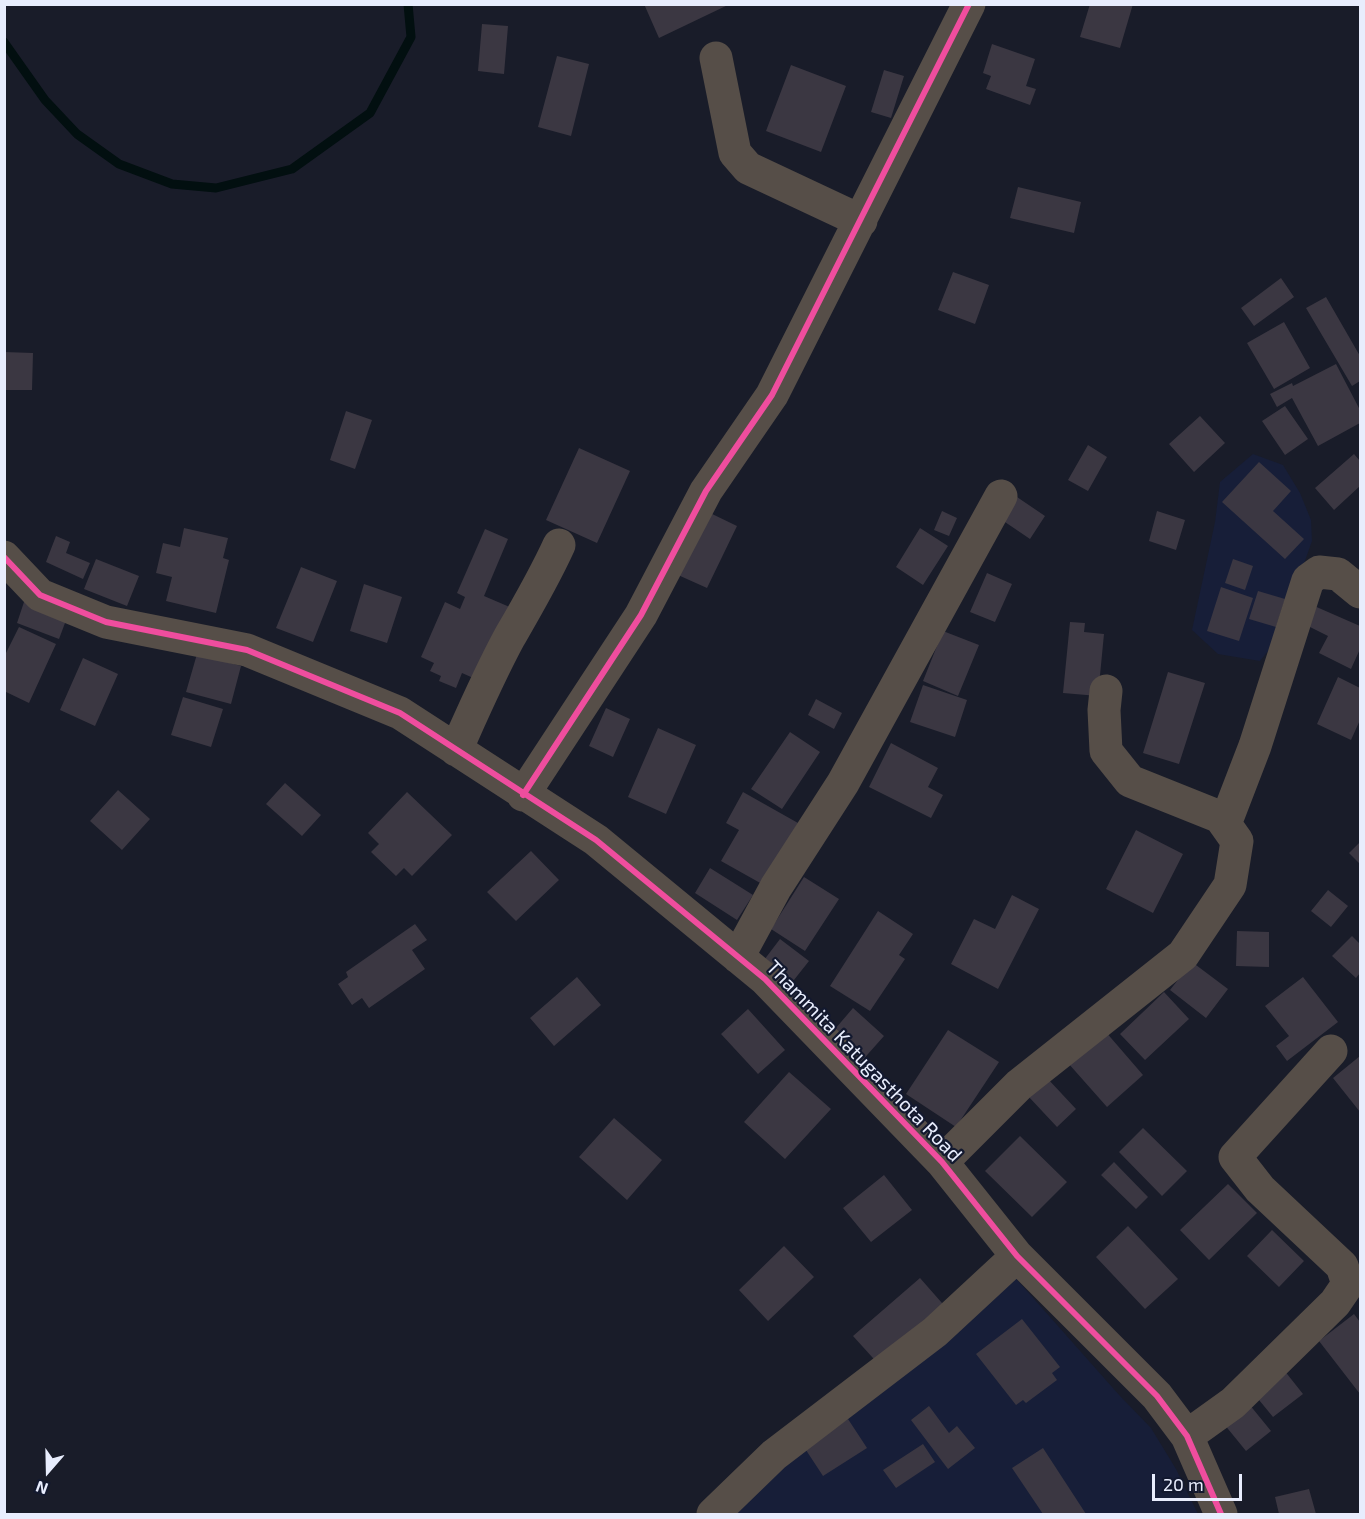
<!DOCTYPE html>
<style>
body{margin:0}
#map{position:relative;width:1365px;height:1519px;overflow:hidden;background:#191c29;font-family:"Exo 2",sans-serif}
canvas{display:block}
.frame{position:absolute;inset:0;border:6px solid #e8edfd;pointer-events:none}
.north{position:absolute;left:18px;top:1441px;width:60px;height:60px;-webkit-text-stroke:4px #13192f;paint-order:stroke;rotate:200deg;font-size:16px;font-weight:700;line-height:24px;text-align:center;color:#e8edfd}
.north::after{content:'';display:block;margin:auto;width:21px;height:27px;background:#e8edfd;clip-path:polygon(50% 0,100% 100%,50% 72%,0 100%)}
.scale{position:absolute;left:1152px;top:1474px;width:90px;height:27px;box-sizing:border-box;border:3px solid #e8edfd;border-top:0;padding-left:8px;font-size:18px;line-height:21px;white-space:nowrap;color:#e8edfd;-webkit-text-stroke:4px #13192f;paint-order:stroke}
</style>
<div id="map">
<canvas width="1365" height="1519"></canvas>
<div class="frame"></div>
<div class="north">N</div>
<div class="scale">20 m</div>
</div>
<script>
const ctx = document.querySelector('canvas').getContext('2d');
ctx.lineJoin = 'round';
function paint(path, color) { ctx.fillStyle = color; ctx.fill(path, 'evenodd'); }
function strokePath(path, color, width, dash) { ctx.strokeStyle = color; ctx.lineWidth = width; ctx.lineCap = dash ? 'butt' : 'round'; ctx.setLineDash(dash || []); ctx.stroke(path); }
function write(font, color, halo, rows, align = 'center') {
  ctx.font = font + ' "Exo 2",sans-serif'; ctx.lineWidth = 4.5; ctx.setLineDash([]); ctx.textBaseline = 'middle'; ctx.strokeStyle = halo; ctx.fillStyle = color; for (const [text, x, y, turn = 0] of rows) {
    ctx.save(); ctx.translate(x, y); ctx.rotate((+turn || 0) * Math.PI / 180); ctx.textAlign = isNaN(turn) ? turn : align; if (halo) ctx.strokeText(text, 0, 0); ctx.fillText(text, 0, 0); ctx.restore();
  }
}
const built = new Path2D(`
 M 1253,454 L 1283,465 L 1300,493 L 1311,520 L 1312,541 L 1277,640 L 1260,661 L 1218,654 L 1192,630 L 1215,522 L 1220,482 Z
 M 1011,1273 L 1120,1396 L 1151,1428 L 1176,1469 L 1198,1514 L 724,1514 Z`);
const stream = new Path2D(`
 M 4,42 L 45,100 L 77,134 L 119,164 L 172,184 L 216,188 L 292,169 L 370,113 L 411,37 L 408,4`);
const building = new Path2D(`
 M 644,4 L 730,4 L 659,38 Z
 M 1090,4 L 1133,4 L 1120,48 L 1080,37 Z
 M 482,24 L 508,26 L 504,74 L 478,71 Z
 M 992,44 L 1035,59 L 1026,86 L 1036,89 L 1030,105 L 986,89 L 991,76 L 983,73 Z
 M 557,56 L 589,64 L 571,136 L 538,127 Z
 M 791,65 L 846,86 L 821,152 L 766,131 Z
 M 884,70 L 904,76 L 891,118 L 871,112 Z
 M 1018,187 L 1081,202 L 1074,233 L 1010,218 Z
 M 953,272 L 989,285 L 975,324 L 938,310 Z
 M 1281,278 L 1294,297 L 1254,326 L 1241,308 Z
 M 1326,297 L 1360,356 L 1360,381 L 1352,386 L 1306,308 Z
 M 1284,322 L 1310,368 L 1274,389 L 1247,343 Z
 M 4,352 L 33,353 L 32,390 L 4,390 Z
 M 1336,364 L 1360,410 L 1360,423 L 1318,446 L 1292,398 L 1277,407 L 1270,394 L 1292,383 L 1293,386 Z
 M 1285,406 L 1308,439 L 1285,455 L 1262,421 Z
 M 346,411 L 372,420 L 355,469 L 330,460 Z
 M 1200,416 L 1225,443 L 1194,472 L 1169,444 Z
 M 1088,445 L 1107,457 L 1088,491 L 1068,480 Z
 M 579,448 L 630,471 L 597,543 L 546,520 Z
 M 1354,454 L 1360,461 L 1360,486 L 1334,510 L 1315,488 Z
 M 1259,462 L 1291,491 L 1273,511 L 1304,539 L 1285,559 L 1222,502 Z
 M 1017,497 L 1045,516 L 1030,539 L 1002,520 Z
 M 942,511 L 957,518 L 949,536 L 934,530 Z
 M 1157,511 L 1185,520 L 1176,550 L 1149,541 Z
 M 708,512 L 737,526 L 707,588 L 678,575 Z
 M 184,528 L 228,538 L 223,558 L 229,560 L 216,613 L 166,601 L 172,577 L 156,573 L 163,543 L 180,547 Z
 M 920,528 L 948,546 L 923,585 L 896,567 Z
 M 485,529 L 508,539 L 484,596 L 512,608 L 480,681 L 462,673 L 456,688 L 439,681 L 441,676 L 430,671 L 434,663 L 421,657 L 445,602 L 460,609 L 465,597 L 457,593 Z
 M 56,536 L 70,542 L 66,553 L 90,563 L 83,579 L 46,562 Z
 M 96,559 L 139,576 L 127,606 L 84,589 Z
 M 1233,559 L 1253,566 L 1245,590 L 1225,583 Z
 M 301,567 L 337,581 L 313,642 L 276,628 Z
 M 987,573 L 1012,584 L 995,622 L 970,612 Z
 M 364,584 L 402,597 L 387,643 L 350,631 Z
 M 1221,587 L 1253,598 L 1239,641 L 1207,631 Z
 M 1258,591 L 1285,599 L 1276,627 L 1249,619 Z
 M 25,599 L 68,615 L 59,639 L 17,623 Z
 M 1312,605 L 1360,626 L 1360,649 L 1351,669 L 1319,653 L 1328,636 L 1302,623 Z
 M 1070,622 L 1085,623 L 1084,632 L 1104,634 L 1098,696 L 1063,693 Z
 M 19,627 L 56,644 L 29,703 L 4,691 L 4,657 Z
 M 943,631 L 979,645 L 958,696 L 923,681 Z
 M 197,654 L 241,666 L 231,704 L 186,692 Z
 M 83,658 L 118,674 L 95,726 L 60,710 Z
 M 1168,672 L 1205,683 L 1179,764 L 1143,753 Z
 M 1338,677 L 1360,688 L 1360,720 L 1351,740 L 1317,724 Z
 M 923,685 L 967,700 L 955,737 L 910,722 Z
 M 183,697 L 223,709 L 211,747 L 171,735 Z
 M 816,699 L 842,713 L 834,729 L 808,715 Z
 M 606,708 L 630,719 L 613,757 L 589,746 Z
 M 658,728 L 696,745 L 666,814 L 628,797 Z
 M 790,732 L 820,752 L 782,809 L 751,789 Z
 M 891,743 L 938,768 L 928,787 L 943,795 L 931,818 L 869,787 Z
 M 285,783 L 321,815 L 302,836 L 266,804 Z
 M 118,790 L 150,819 L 122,850 L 90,821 Z
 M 407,792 L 452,835 L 412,876 L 404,868 L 396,876 L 371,852 L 379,844 L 368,833 Z
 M 743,792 L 798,823 L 762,884 L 721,861 L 739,830 L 726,823 Z
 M 1136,830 L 1183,854 L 1153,913 L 1106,889 Z
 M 1360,842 L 1360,864 L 1349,853 Z
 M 531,851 L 559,880 L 516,921 L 487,892 Z
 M 710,868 L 753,895 L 737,920 L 695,893 Z
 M 804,877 L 839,899 L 805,951 L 771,929 Z
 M 1328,890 L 1348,906 L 1331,927 L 1311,911 Z
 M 1012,895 L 1039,909 L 998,989 L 951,964 L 974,919 L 995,929 Z
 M 878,911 L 913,934 L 899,955 L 905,959 L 870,1011 L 830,986 Z
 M 415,924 L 427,940 L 412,950 L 425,969 L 369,1008 L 362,998 L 352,1005 L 338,984 L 348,977 L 346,972 Z
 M 1237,931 L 1269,932 L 1269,967 L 1236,966 Z
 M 1352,936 L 1360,944 L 1360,973 L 1356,978 L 1332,956 Z
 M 780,939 L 809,961 L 790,985 L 761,964 Z
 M 1192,962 L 1228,989 L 1206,1018 L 1170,990 Z
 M 577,977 L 601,1005 L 554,1046 L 530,1018 Z
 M 1303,977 L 1338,1022 L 1287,1061 L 1276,1046 L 1289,1036 L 1265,1006 Z
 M 1164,992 L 1189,1019 L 1145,1060 L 1120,1034 Z
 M 853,1008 L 884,1036 L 860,1063 L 829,1036 Z
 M 748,1009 L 785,1050 L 758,1074 L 721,1034 Z
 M 948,1030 L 999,1062 L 956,1127 L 906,1094 Z
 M 1105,1031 L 1143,1075 L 1107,1107 L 1068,1063 Z
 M 1360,1056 L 1360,1112 L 1333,1078 Z
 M 789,1072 L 831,1109 L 785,1159 L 744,1122 Z
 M 1047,1078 L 1076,1109 L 1057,1127 L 1028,1096 Z
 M 614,1118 L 662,1160 L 627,1200 L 579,1157 Z
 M 1143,1128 L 1187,1171 L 1162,1196 L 1119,1152 Z
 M 1020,1136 L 1067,1182 L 1032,1217 L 985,1171 Z
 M 1114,1162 L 1148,1197 L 1136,1209 L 1101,1175 Z
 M 884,1175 L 912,1210 L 871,1242 L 843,1208 Z
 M 1228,1184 L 1257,1213 L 1209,1260 L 1180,1230 Z
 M 1128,1226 L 1178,1279 L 1145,1309 L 1096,1257 Z
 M 1272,1230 L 1304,1261 L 1279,1287 L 1247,1256 Z
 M 784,1246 L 814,1277 L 768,1321 L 739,1290 Z
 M 920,1278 L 949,1311 L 882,1368 L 853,1336 Z
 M 1354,1314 L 1360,1322 L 1360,1394 L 1319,1341 Z
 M 1022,1319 L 1060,1367 L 1052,1373 L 1057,1380 L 1026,1403 L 1023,1400 L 1016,1405 L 976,1354 Z
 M 1280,1365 L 1303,1394 L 1273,1417 L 1250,1389 Z
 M 1249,1404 L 1271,1431 L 1246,1451 L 1224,1424 Z
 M 929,1406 L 949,1433 L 957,1426 L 975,1448 L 948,1469 L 911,1420 Z
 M 848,1419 L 867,1448 L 823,1476 L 804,1447 Z
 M 923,1444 L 935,1462 L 896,1488 L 883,1470 Z
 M 1043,1448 L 1086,1514 L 1043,1514 L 1012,1468 Z
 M 1309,1489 L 1316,1514 L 1279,1514 L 1275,1497 Z`);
const street = new Path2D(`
 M 716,58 L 735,153 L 748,168 L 861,221
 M 4,557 L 40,595 L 106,622 L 247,650 L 400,713 L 596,840 L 765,979 L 942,1162 L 1017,1256 L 1157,1396 L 1187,1436 L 1221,1514
 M 456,750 C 473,712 489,675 509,638 C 527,607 544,578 559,545
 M 523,795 L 641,615 L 706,491 L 772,395 L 969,4
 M 1225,824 L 1255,746 L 1308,580 L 1319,572 L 1338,574 L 1360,592
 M 738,957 L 776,887 L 843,783 L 1001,496
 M 942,1162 L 1019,1085 L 1183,955 L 1230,885 L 1237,841 L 1220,817 L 1130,781 L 1106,751 L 1104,710 L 1106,691
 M 1187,1436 L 1233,1403 L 1335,1303 L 1348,1284 L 1342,1266 L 1260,1189 L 1235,1157 L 1331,1051
 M 713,1514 L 774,1455 L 935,1332 L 1017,1256`);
const cycleway = new Path2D(`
 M 4,557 L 40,595 L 106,622 L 247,650 L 400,713 L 596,840 L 765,979 L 942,1162 L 1017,1256 L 1157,1396 L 1187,1436 L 1221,1514
 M 523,795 L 641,615 L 706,491 L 772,395 L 969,4`);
const streetNames = [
 ["Thammita Katugasthota Road",864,1061,46]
];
paint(built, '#171e38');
strokePath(stream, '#020f10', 9);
paint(building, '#3b3742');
strokePath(street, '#564e48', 33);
strokePath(cycleway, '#ef4d9e', 6);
write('20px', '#e8edfd', '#13192f', streetNames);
</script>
